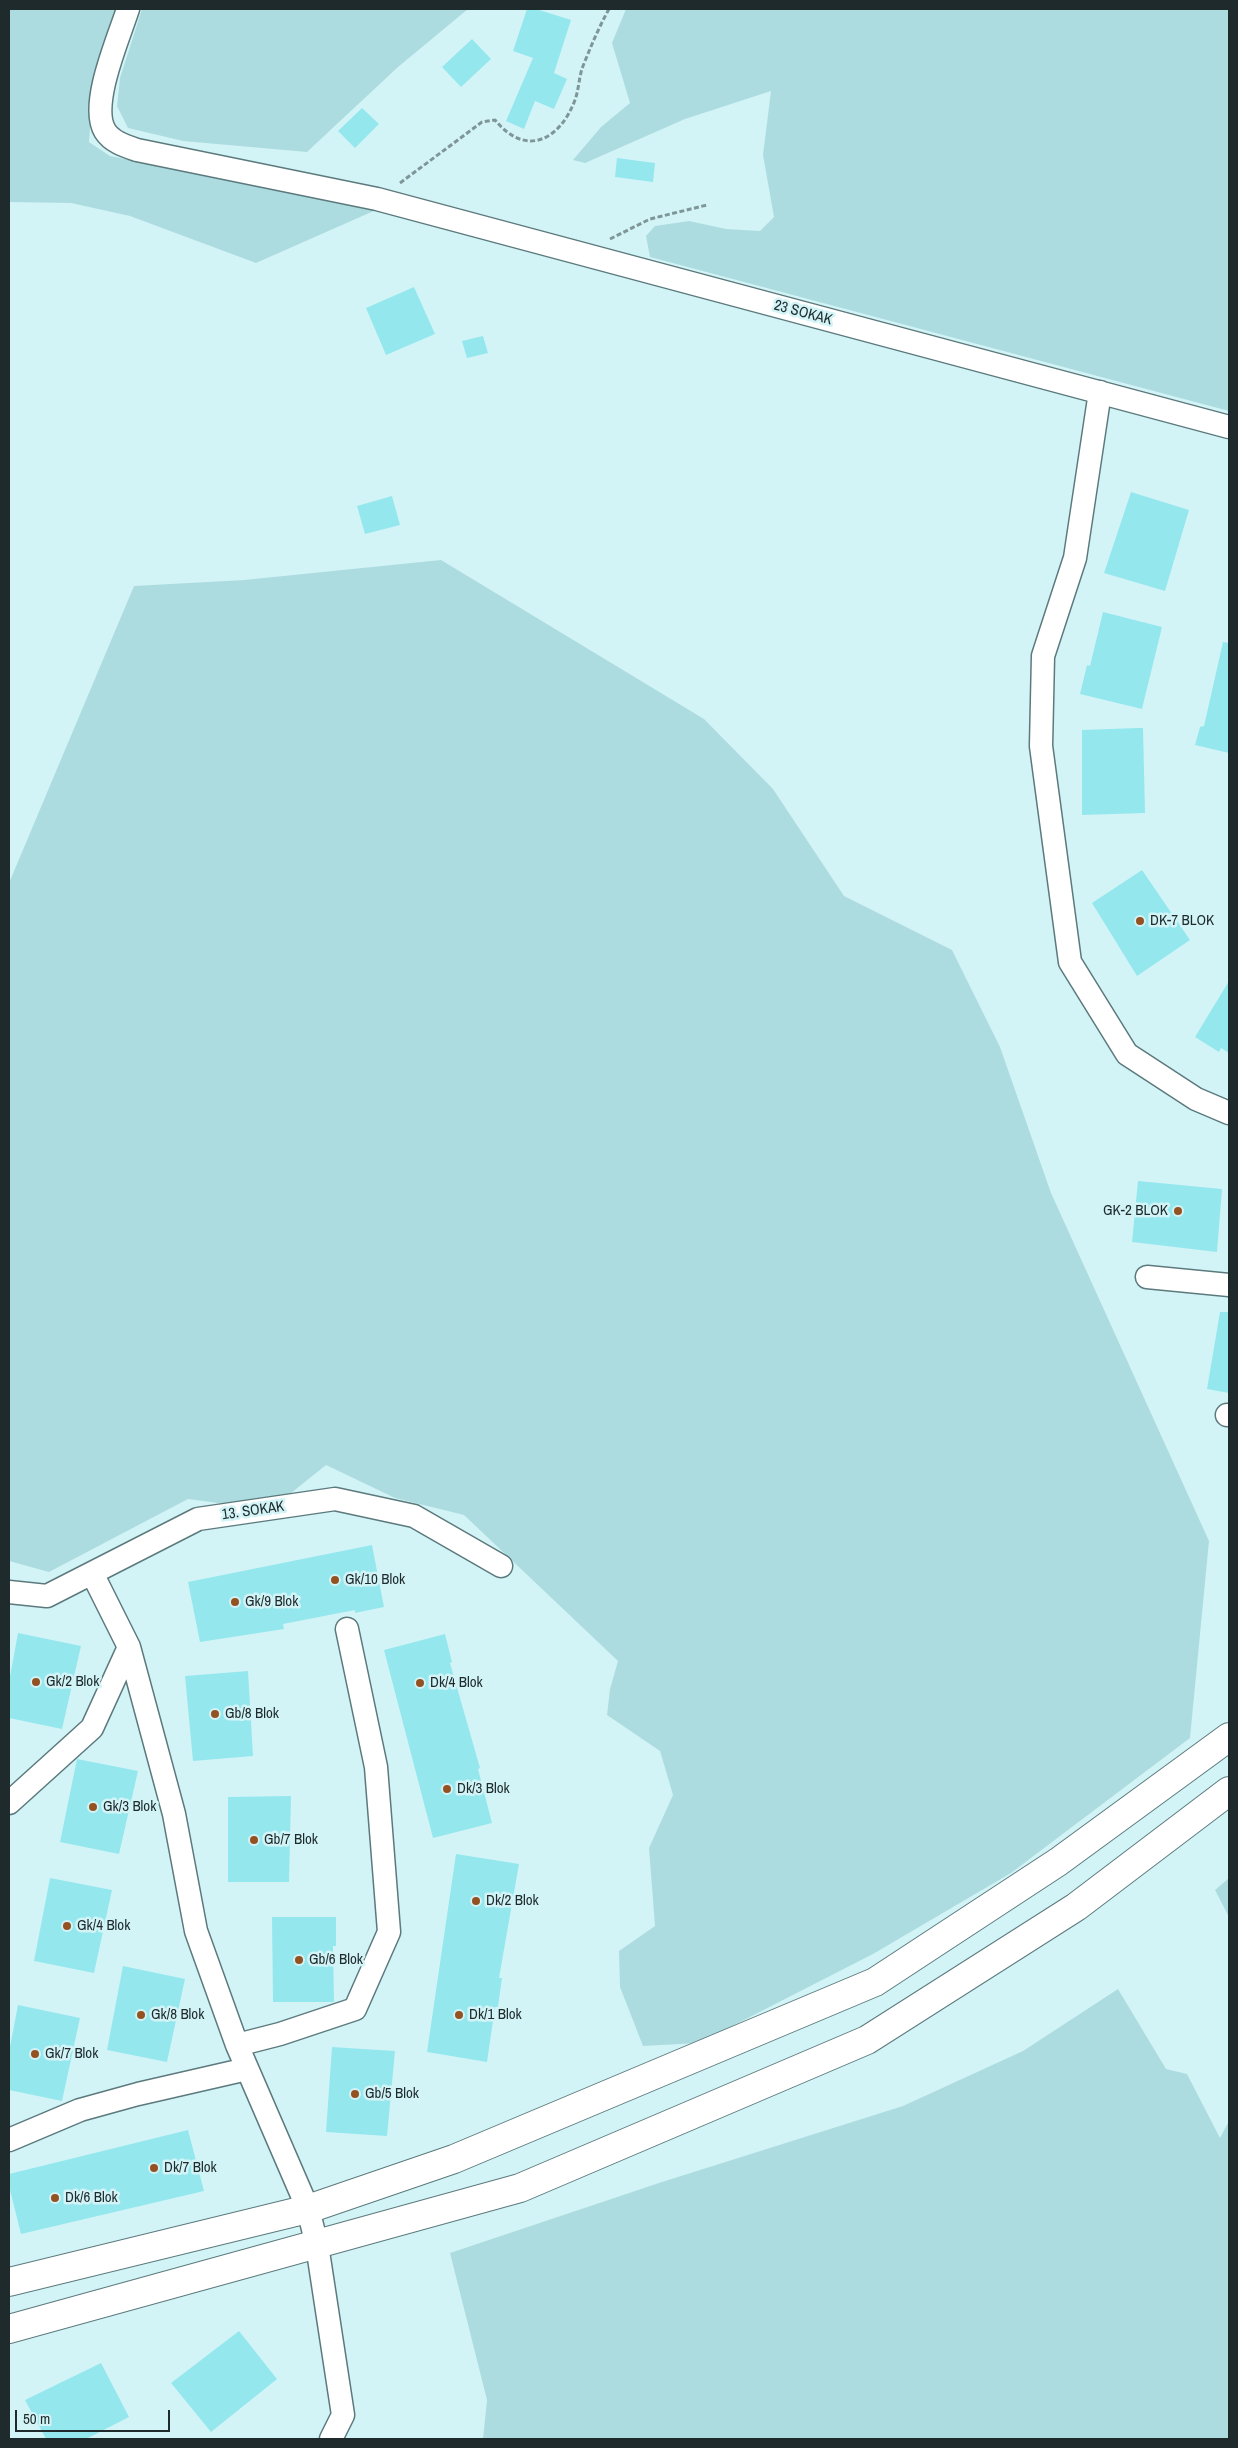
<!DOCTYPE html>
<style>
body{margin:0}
#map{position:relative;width:1238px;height:2448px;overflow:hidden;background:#d3f4f7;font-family:"Archivo Narrow",sans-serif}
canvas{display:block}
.frame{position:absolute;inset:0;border:10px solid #1e2a2c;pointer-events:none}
.scale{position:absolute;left:15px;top:2410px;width:155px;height:22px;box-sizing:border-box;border:2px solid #1e2a2c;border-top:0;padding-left:6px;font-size:15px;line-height:18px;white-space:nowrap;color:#1e2a2c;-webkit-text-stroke:4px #d3f4f7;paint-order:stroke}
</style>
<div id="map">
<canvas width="1238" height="2448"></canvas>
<div class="frame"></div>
<div class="scale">50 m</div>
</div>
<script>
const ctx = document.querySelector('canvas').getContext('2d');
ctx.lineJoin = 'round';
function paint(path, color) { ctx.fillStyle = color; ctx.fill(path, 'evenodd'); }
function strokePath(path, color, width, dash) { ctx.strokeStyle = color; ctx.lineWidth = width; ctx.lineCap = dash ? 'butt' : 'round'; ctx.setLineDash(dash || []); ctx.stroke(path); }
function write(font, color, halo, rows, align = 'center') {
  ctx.font = font + ' "Archivo Narrow",sans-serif'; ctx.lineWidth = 5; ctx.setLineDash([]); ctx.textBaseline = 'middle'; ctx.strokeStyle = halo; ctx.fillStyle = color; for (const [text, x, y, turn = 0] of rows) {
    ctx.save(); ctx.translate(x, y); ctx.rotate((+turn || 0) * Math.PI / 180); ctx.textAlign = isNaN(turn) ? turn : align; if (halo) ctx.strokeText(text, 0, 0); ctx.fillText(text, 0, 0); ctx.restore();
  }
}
const green = new Path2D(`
 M 9,9 L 115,9 L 94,75 L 89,142 L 110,156 L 228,180 L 385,206 L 256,263 L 130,216 L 71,203 L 9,202 Z
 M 142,9 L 468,9 L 398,67 L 307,152 L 183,141 L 128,128 L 117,106 L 120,78 Z
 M 626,9 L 1229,9 L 1229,411 L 650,257 L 646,236 L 655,226 L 689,221 L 726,229 L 760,231 L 774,217 L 763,155 L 771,91 L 685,119 L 585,163 L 573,160 L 601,127 L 630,103 L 612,43 Z
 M 441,560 L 704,719 L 773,789 L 844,896 L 952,950 L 1000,1047 L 1051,1193 L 1209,1541 L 1190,1738 L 1011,1873 L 873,1954 L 699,2043 L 643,2046 L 620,1987 L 619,1951 L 655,1926 L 649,1848 L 673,1795 L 660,1751 L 607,1715 L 610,1689 L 618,1661 L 464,1515 L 395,1498 L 326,1465 L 270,1510 L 188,1499 L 49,1572 L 9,1561 L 9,883 L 134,586 L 244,580 Z
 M 1229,1878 L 1229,1917 L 1215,1890 Z
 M 1118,1989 L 1166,2069 L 1187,2074 L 1220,2138 L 1229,2121 L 1229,2439 L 483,2439 L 487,2400 L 450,2253 L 662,2182 L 903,2106 L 1023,2051 Z`);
const building = new Path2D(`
 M 527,9 L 536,9 L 571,20 L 554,73 L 567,79 L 554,109 L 535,101 L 524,129 L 506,121 L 533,58 L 513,51 Z
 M 472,39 L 491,59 L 461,87 L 442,67 Z
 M 362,108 L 379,124 L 355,148 L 338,131 Z
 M 617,158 L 655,163 L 653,182 L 615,177 Z
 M 414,287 L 435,334 L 386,355 L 366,308 Z
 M 483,336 L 488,353 L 467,358 L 462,341 Z
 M 1131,492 L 1189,510 L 1165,591 L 1104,573 Z
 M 392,496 L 400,525 L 365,534 L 357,506 Z
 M 1103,612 L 1162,627 L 1142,709 L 1080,694 L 1087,665 L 1090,666 Z
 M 1223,642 L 1229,643 L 1229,753 L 1195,745 L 1200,727 L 1204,726 Z
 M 1137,728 L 1143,728 L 1145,813 L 1082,815 L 1082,730 Z
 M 1142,870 L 1190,940 L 1137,976 L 1092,903 Z
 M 1229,981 L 1229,1053 L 1221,1048 L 1219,1052 L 1195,1037 Z
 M 1138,1181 L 1222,1189 L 1217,1252 L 1132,1242 Z
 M 1220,1312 L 1229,1312 L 1229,1393 L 1207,1389 Z
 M 372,1545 L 384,1607 L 355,1613 L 355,1610 L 283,1624 L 284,1629 L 200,1642 L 188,1582 Z
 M 18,1633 L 81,1646 L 62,1729 L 9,1718 L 9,1682 Z
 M 445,1634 L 452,1662 L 450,1663 L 480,1768 L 478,1769 L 492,1823 L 433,1838 L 384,1650 Z
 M 248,1671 L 253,1756 L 193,1761 L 185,1676 Z
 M 77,1759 L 138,1771 L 119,1854 L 60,1842 Z
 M 291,1796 L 289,1882 L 228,1882 L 228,1797 Z
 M 456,1854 L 519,1864 L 499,1978 L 502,1978 L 498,2007 L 495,2007 L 487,2062 L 427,2052 Z
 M 50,1878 L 112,1890 L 94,1973 L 34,1961 Z
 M 272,1917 L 336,1917 L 336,1946 L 333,1946 L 334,2002 L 273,2002 Z
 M 123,1966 L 185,1979 L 167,2062 L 107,2050 Z
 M 18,2005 L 80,2018 L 62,2101 L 9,2090 L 9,2052 Z
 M 332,2047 L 395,2051 L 387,2136 L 326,2132 Z
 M 188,2130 L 204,2191 L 21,2234 L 9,2186 L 9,2174 Z
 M 239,2331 L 277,2379 L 211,2432 L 171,2383 Z
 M 101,2363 L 129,2417 L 86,2439 L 46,2439 L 25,2400 Z`);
const path = new Path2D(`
 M 400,183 L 482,122 L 495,120 C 526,158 560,140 575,100 C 579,89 579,76 583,66 C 591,46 599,27 609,9
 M 610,239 L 650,219 L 707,205`);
const minor = new Path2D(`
 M 128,9 C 119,37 89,105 105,131 C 112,142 125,146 137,150 L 377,199 L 1229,427
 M 1100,392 L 1075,558 L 1043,656 L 1041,746 L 1070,962 L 1127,1054 L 1196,1099 L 1229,1113
 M 1147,1277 L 1229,1285
 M 1227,1415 L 1229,1415
 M 92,1573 L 129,1647
 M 9,1592 L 47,1596 L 198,1519 L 335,1499 L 414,1516 L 501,1566
 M 9,1803 L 92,1728 L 129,1647 L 174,1814 L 196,1931 L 237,2045 L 308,2209 L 317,2245 L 343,2415 L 331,2439
 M 237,2045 L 280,2034 L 355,2009 L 389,1932 L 376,1767 L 347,1629
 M 9,2140 L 80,2110 L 138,2094 L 247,2069`);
const tertiary = new Path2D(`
 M 9,2282 L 308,2209 L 454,2159 L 875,1982 L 1058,1862 L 1229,1737
 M 9,2329 L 520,2188 L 867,2040 L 1076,1907 L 1229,1791`);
const markers = [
 [1140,921,5,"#945121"],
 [1178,1211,5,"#945121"],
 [335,1580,5,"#945121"],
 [235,1602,5,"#945121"],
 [36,1682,5,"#945121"],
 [420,1683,5,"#945121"],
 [215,1714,5,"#945121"],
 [447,1789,5,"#945121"],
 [93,1807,5,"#945121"],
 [254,1840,5,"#945121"],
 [476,1901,5,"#945121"],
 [67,1926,5,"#945121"],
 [299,1960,5,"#945121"],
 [141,2015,5,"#945121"],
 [459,2015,5,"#945121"],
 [35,2054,5,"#945121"],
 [355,2094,5,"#945121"],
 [154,2168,5,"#945121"],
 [55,2198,5,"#945121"]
];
const streetNames = [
 ["23 SOKAK",803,313,15],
 ["13. SOKAK",253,1511,-8]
];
const poiNames = [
 ["DK-7 BLOK",1150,921],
 ["GK-2 BLOK",1168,1211,"right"],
 ["Gk/10 Blok",345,1580],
 ["Gk/9 Blok",245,1602],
 ["Gk/2 Blok",46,1682],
 ["Dk/4 Blok",430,1683],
 ["Gb/8 Blok",225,1714],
 ["Dk/3 Blok",457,1789],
 ["Gk/3 Blok",103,1807],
 ["Gb/7 Blok",264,1840],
 ["Dk/2 Blok",486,1901],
 ["Gk/4 Blok",77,1926],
 ["Gb/6 Blok",309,1960],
 ["Gk/8 Blok",151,2015],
 ["Dk/1 Blok",469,2015],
 ["Gk/7 Blok",45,2054],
 ["Gb/5 Blok",365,2094],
 ["Dk/7 Blok",164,2168],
 ["Dk/6 Blok",65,2198]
];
paint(green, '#addce0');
paint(building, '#95e7ee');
strokePath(minor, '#5c7a7d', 25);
strokePath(tertiary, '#5c7a7d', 30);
strokePath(path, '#7f9698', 3, [5, 2.5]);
strokePath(minor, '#fff', 22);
strokePath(tertiary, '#fff', 28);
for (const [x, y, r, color] of markers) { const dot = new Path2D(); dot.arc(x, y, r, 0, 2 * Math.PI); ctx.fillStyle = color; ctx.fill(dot); strokePath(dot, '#d3f4f7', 2); }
write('15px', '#1e2a2c', '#d3f4f7', streetNames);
write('15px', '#1e2a2c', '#d3f4f7', poiNames, 'left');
</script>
